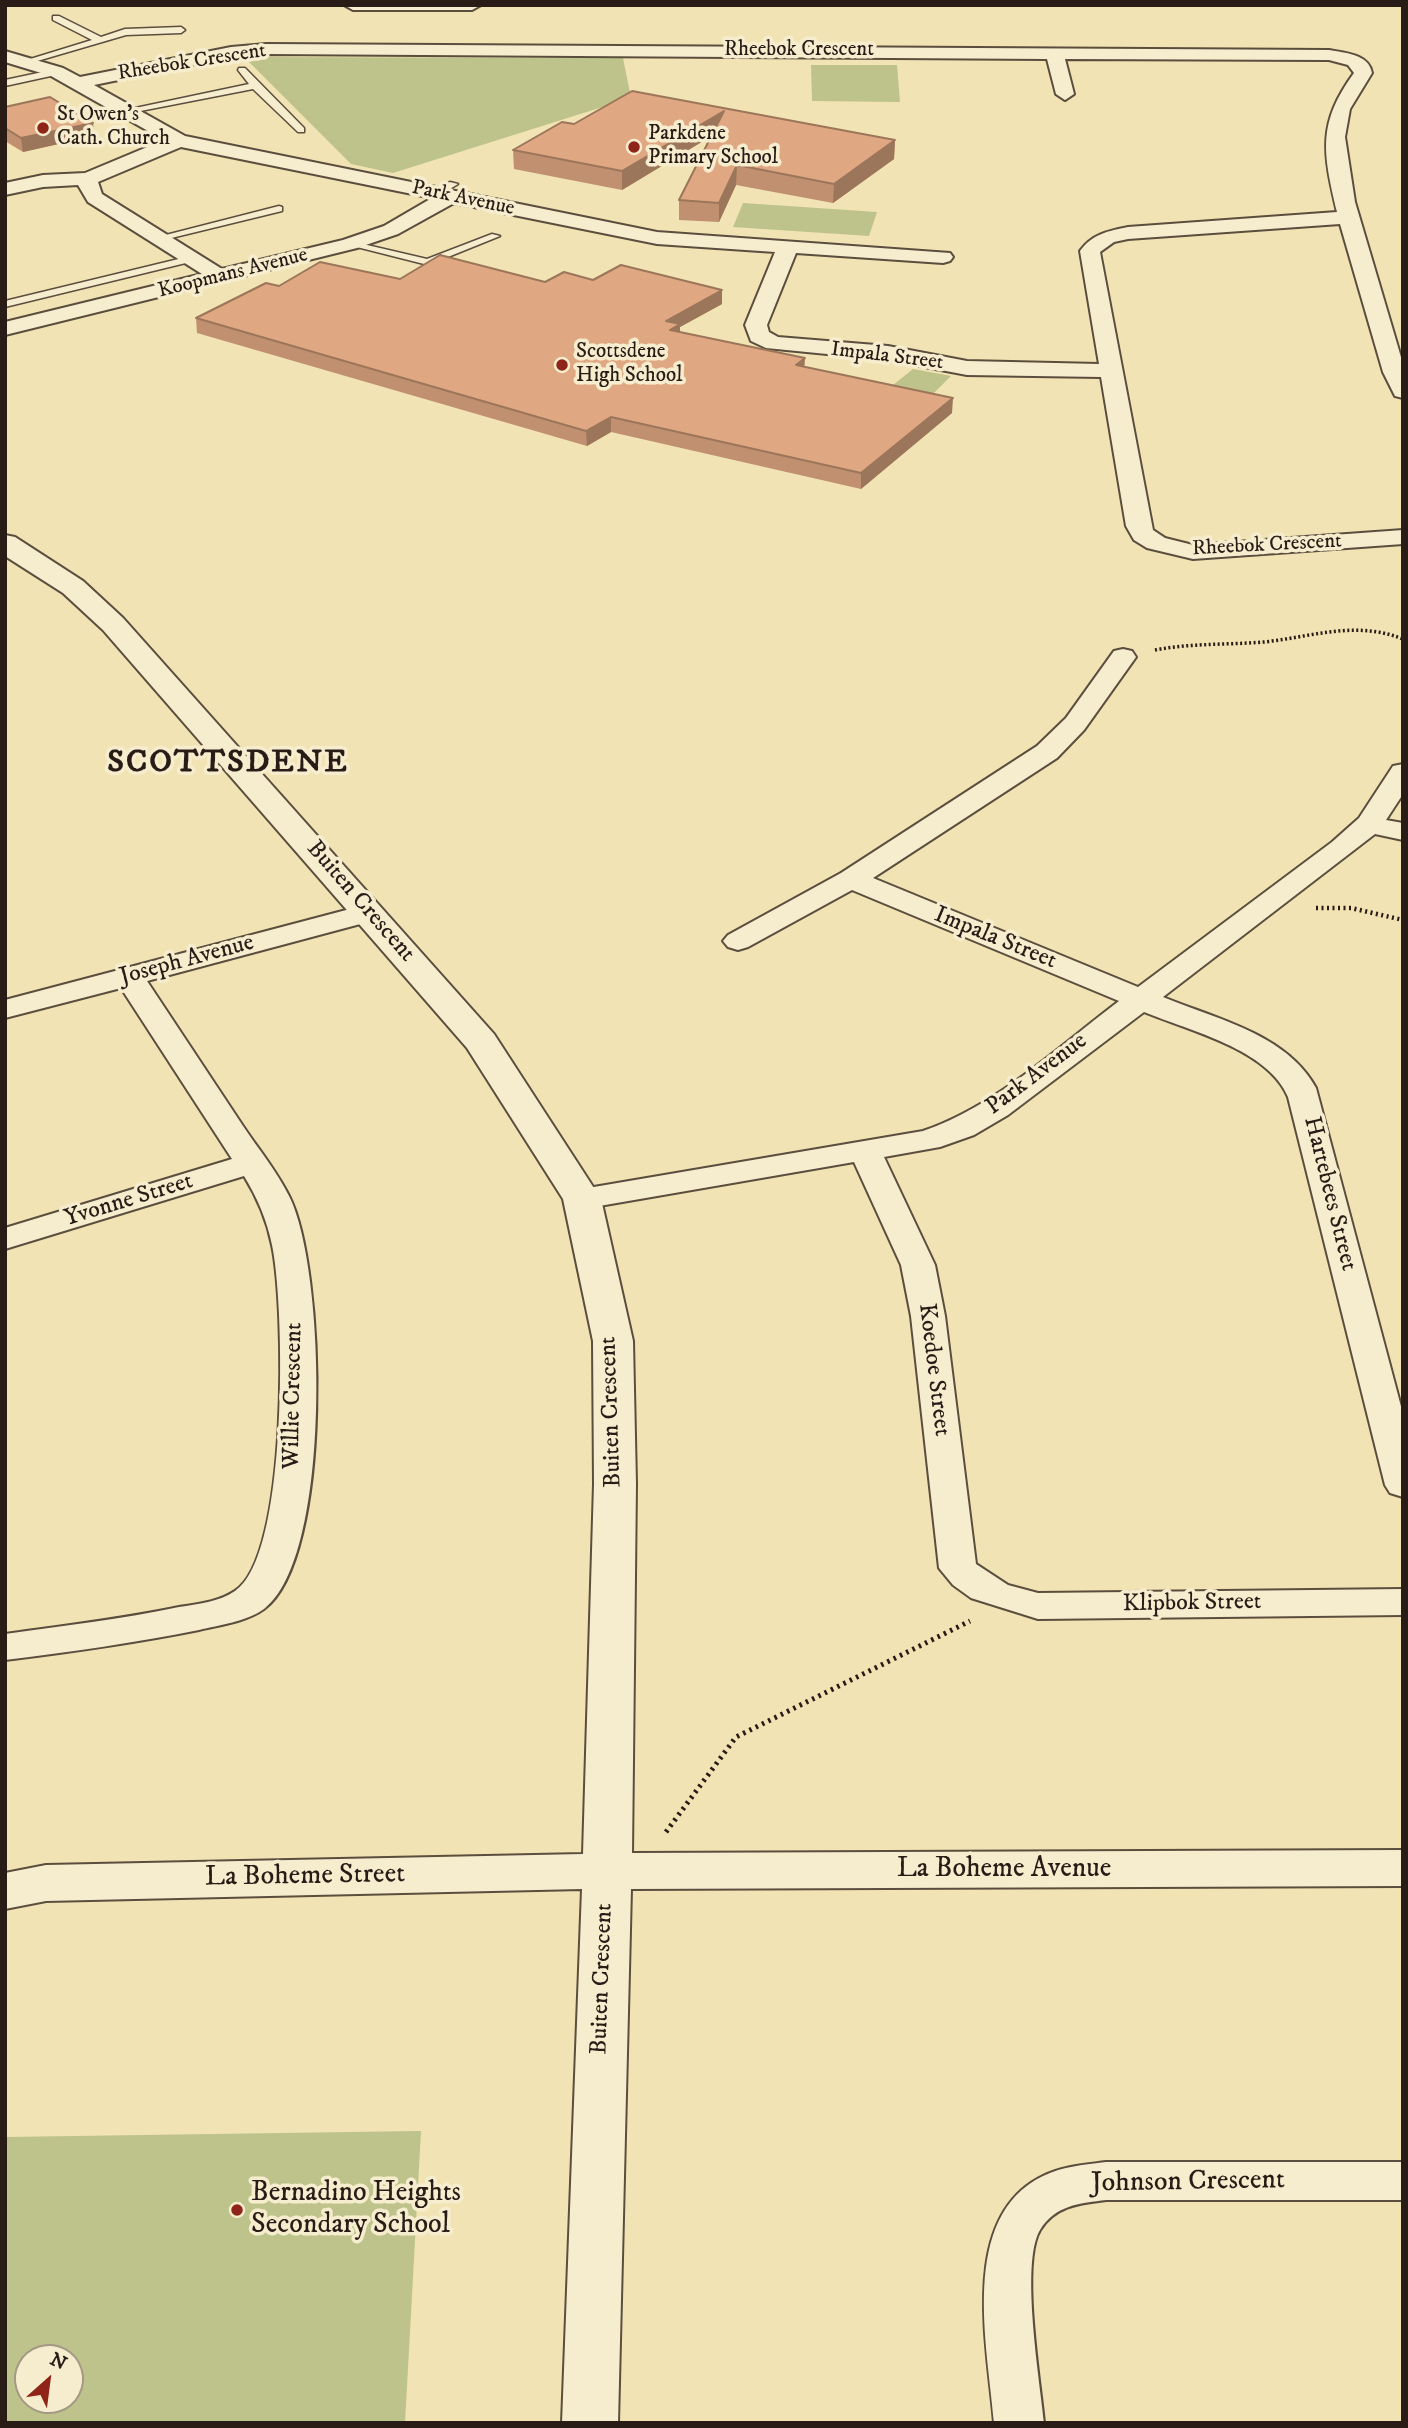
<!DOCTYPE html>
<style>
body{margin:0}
#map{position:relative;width:1408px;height:2428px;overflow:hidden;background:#f1e3b3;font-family:"IM FELL DW Pica",serif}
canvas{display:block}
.frame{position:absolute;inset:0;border:7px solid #291c17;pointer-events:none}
.north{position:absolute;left:14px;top:2344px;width:70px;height:70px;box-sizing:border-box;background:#f6edce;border:2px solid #a49985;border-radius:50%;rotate:28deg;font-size:19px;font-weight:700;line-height:28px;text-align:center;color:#291c17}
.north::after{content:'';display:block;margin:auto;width:24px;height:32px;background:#8f2418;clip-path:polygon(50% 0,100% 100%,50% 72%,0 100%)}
</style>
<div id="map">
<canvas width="1408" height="2428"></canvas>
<div class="frame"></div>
<div class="north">N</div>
</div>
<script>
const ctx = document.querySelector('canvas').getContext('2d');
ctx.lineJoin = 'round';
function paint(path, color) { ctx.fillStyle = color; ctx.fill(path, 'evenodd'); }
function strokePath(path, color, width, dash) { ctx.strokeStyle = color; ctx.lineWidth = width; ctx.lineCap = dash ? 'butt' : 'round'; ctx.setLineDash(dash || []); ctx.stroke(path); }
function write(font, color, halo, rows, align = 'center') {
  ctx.font = font + ' "IM FELL DW Pica",serif'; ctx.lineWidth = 7; ctx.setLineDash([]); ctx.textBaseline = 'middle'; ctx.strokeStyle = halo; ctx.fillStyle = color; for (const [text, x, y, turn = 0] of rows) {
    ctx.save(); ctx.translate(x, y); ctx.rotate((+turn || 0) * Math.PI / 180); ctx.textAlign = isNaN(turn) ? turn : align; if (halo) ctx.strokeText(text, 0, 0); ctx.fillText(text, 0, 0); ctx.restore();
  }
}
const green = new Path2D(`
 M 244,57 L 623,58 L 631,98 L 393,173 L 351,164 Z
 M 811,65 L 897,65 L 900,102 L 812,101 Z
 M 743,203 L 877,212 L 869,236 L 733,227 Z
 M 913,369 L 951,376 L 921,406 L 878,397 Z
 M 421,2131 L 405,2423 L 5,2423 L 5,2137 ZM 28,2358 L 70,2358 L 70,2400 L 28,2400 Z`);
const pathFar2 = new Path2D(`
 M 1155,650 C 1191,643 1227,645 1264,642 C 1312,637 1355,620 1403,639`);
const pathFar1 = new Path2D(`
 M 1316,908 L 1351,908 L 1403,920`);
const path = new Path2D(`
 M 666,1832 L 736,1737 L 970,1621`);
const service = new Path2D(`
 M 53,16 L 59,16 L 101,37 L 125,29 L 181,27 L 185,30 L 181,33 L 126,35 L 27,64 L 27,60 L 92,40 L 53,20 Z
 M 239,68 L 245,68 L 304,128 L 304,132 L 298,132 L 253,89 L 125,114 L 121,111 L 249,84 L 238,70 Z
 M 57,69 L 61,72 L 60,74 L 5,86 L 5,80 Z
 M 450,182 L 458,184 L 440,195 L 434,195 L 434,191 Z
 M 279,206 L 282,207 L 282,211 L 159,241 L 154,238 Z
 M 492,234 L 500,236 L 428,265 L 345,244 L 350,241 L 427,259 Z
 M 191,256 L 196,259 L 194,261 L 5,307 L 5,301 Z`);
const minor = new Path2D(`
 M 344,5 L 481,5 L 472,10 L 353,10 Z
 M 266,44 L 1329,50 C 1345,53 1369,54 1372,73 L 1350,109 L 1345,137 L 1355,202 L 1403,364 L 1403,398 L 1395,396 L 1383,372 L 1340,224 L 1128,239 L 1114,242 L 1100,252 L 1153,530 L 1165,538 L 1193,545 L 1403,530 L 1403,544 L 1193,559 L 1147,548 L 1134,540 L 1126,526 L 1101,377 L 967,375 L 888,360 L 766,348 L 751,341 L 745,325 L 775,252 L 657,244 L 454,203 L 398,234 L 357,248 L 5,335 L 5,322 L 202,274 L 88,202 L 78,185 L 43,187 L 5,195 L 5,183 L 43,175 L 85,173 L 164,140 L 51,76 L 5,62 L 5,51 L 63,68 L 80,77 L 231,47 ZM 266,54 L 1047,59 L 1056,94 L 1065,100 L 1074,94 L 1065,59 L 1329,60 L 1348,65 L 1354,73 C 1317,124 1323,152 1337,212 L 1128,227 C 1108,231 1092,234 1080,251 L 1099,364 L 967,361 L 888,346 L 778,337 L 769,332 L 767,325 L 796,253 L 943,263 L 950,261 L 953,257 L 950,253 L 657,232 L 185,136 L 94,85 L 231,57 ZM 181,147 L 432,198 L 384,226 L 343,240 L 222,269 L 102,194 L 98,182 Z
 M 1123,649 L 1132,651 L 1136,657 L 1084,730 L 1057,758 L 873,878 L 1138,987 L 1332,842 L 1359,818 L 1393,766 L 1403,764 L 1403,794 L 1386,820 L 1403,823 L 1403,840 L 1375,834 L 1163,997 C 1216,1019 1287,1034 1316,1088 L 1403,1414 L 1403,1497 L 1390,1493 L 1385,1485 L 1288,1097 C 1268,1049 1190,1031 1144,1012 L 1008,1115 L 974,1135 L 940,1147 L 884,1157 L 935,1265 L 945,1316 L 976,1564 L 1008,1585 L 1038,1593 L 1403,1589 L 1403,1615 L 1038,1619 L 971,1598 L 953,1585 L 939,1568 L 911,1316 L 901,1265 L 854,1162 L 582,1209 L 570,1206 L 565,1199 L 570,1192 L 582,1189 L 923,1131 C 996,1106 1057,1048 1119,1001 L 852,890 L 748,947 L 738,950 L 728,947 L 723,941 L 728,935 L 841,873 L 1037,746 L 1066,718 L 1114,651 Z
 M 369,904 L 379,907 L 384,913 L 379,919 L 147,981 C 179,1029 211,1078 243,1126 C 259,1150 276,1170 289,1196 C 326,1268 333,1558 264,1609 C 246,1622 219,1625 199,1630 C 134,1643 70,1652 5,1660 L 5,1634 C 63,1626 122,1619 179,1607 C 198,1604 219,1602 235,1591 C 289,1557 285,1305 272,1245 C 267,1220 257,1197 244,1176 L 5,1249 L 5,1228 L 232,1159 L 121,988 L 5,1018 L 5,1000 Z
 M 1106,2162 L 1403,2162 L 1403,2200 L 1106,2200 C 1081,2203 1055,2205 1040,2230 C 1020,2263 1040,2381 1044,2423 L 994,2423 C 988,2347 958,2217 1043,2176 C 1063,2166 1084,2165 1106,2162 Z`);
const tertiary = new Path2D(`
 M 5,535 L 15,537 L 83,581 L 123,618 L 494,1034 L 601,1199 L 633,1341 L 636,1484 L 632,1853 L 1403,1850 L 1403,1886 L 631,1889 L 618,2423 L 562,2423 L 582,1889 L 46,1901 L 5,1909 L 5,1873 L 46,1865 L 583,1854 L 594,1484 L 593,1341 L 563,1199 L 467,1048 L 103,630 L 63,593 L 5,556 Z`);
const wall = new Path2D(`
 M 5,107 L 93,123 L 94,136 L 23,152 L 5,141 Z
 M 574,124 L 895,140 L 894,159 L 833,203 L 736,185 L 719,222 L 679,220 L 679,200 L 710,137 L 622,190 L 514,169 L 513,150 Z
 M 400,279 L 545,282 L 722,304 L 680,327 L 680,332 L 805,367 L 952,413 L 861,489 L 611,432 L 587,446 L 197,333 L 196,318 L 279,286 Z`);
const shadedWall = new Path2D(`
 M 724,111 L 723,129 L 622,190 L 622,171 Z
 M 93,123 L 94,136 L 23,152 L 21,138 Z
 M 895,140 L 894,159 L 833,203 L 834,184 Z
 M 737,165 L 736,185 L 719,222 L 719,203 Z
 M 722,290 L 722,304 L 680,327 L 680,339 L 670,345 L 666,321 Z
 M 805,358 L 804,373 L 796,365 Z
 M 953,398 L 952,413 L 861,489 L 861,473 Z
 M 611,417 L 611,432 L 587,446 L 586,431 Z`);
const building = new Path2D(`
 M 632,91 L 895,140 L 834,184 L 737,165 L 719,203 L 679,200 L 724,111 L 622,171 L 513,150 L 562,122 L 574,124 Z
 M 50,97 L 93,123 L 21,138 L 5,128 L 5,107 Z
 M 440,255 L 545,282 L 564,272 L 593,280 L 621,265 L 722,290 L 666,321 L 680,324 L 670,330 L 805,358 L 796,365 L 953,398 L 861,473 L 611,417 L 586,431 L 196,318 L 266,283 L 279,286 L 320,262 L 400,279 Z`);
const markers = [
 [43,128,7,"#8f2418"],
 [634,147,7,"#8f2418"],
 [562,365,7,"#8f2418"],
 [237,2210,7,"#8f2418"]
];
const farStreetnames = [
 ["Rheebok Crescent",799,51],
 ["Rheebok Crescent",192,63,-9],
 ["Park Avenue",463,199,12],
 ["Koopmans Avenue",233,274,-14],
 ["Impala Street",887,357,7],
 ["Rheebok Crescent",1267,546,-3]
];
const farPoinames = [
 ["St Owen's",57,116],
 ["Cath. Church",57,140],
 ["Parkdene",648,135],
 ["Primary School",648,159],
 ["Scottsdene",576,353],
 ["High School",576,377]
];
const streetNames = [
 ["Buiten Crescent",360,902,49],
 ["Impala Street",995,939,22],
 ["Joseph Avenue",187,961,-15],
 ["Park Avenue",1037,1075,-37],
 ["Hartebees Street",1329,1194,76],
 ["Yvonne Street",129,1201,-17],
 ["Koedoe Street",933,1370,83],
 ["Willie Crescent",294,1396,-89],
 ["Buiten Crescent",612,1412,-92],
 ["Klipbok Street",1192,1604,-1],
 ["Buiten Crescent",603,1979,-88]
];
const nearStreetnames = [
 ["La Boheme Avenue",1004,1870],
 ["La Boheme Street",305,1877,-1],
 ["Johnson Crescent",1188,2183,-1]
];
const nearPoinames = [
 ["Bernadino Heights",251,2194],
 ["Secondary School",251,2226]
];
const districtNames = [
 ["SCOTTSDENE",228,764]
];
paint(green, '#bdc38a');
strokePath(service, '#5b4e3e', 3);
strokePath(minor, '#5b4e3e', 4);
strokePath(tertiary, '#5b4e3e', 4);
strokePath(pathFar2, '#291c17', 3.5, [2, 2.5]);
strokePath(pathFar1, '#291c17', 4.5, [2, 3.5]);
strokePath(path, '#291c17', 5, [2.5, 4.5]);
paint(service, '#f6edce');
paint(minor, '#f6edce');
paint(tertiary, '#f6edce');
paint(wall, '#c09070');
paint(shadedWall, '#9c765b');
paint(building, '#dfa882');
strokePath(building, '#9c765b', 2);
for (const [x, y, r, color] of markers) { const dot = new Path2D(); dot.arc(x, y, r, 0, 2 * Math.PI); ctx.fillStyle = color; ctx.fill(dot); strokePath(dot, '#f6edce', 2.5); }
write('21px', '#291c17', '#f6edce', farStreetnames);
write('21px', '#291c17', '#f6edce', farPoinames, 'left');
write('24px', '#291c17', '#f6edce', streetNames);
write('28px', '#291c17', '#f6edce', nearStreetnames);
write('28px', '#291c17', '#f6edce', nearPoinames, 'left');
ctx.letterSpacing = '2px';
write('bold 32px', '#291c17', '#f6edce', districtNames);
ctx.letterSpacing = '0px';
</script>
